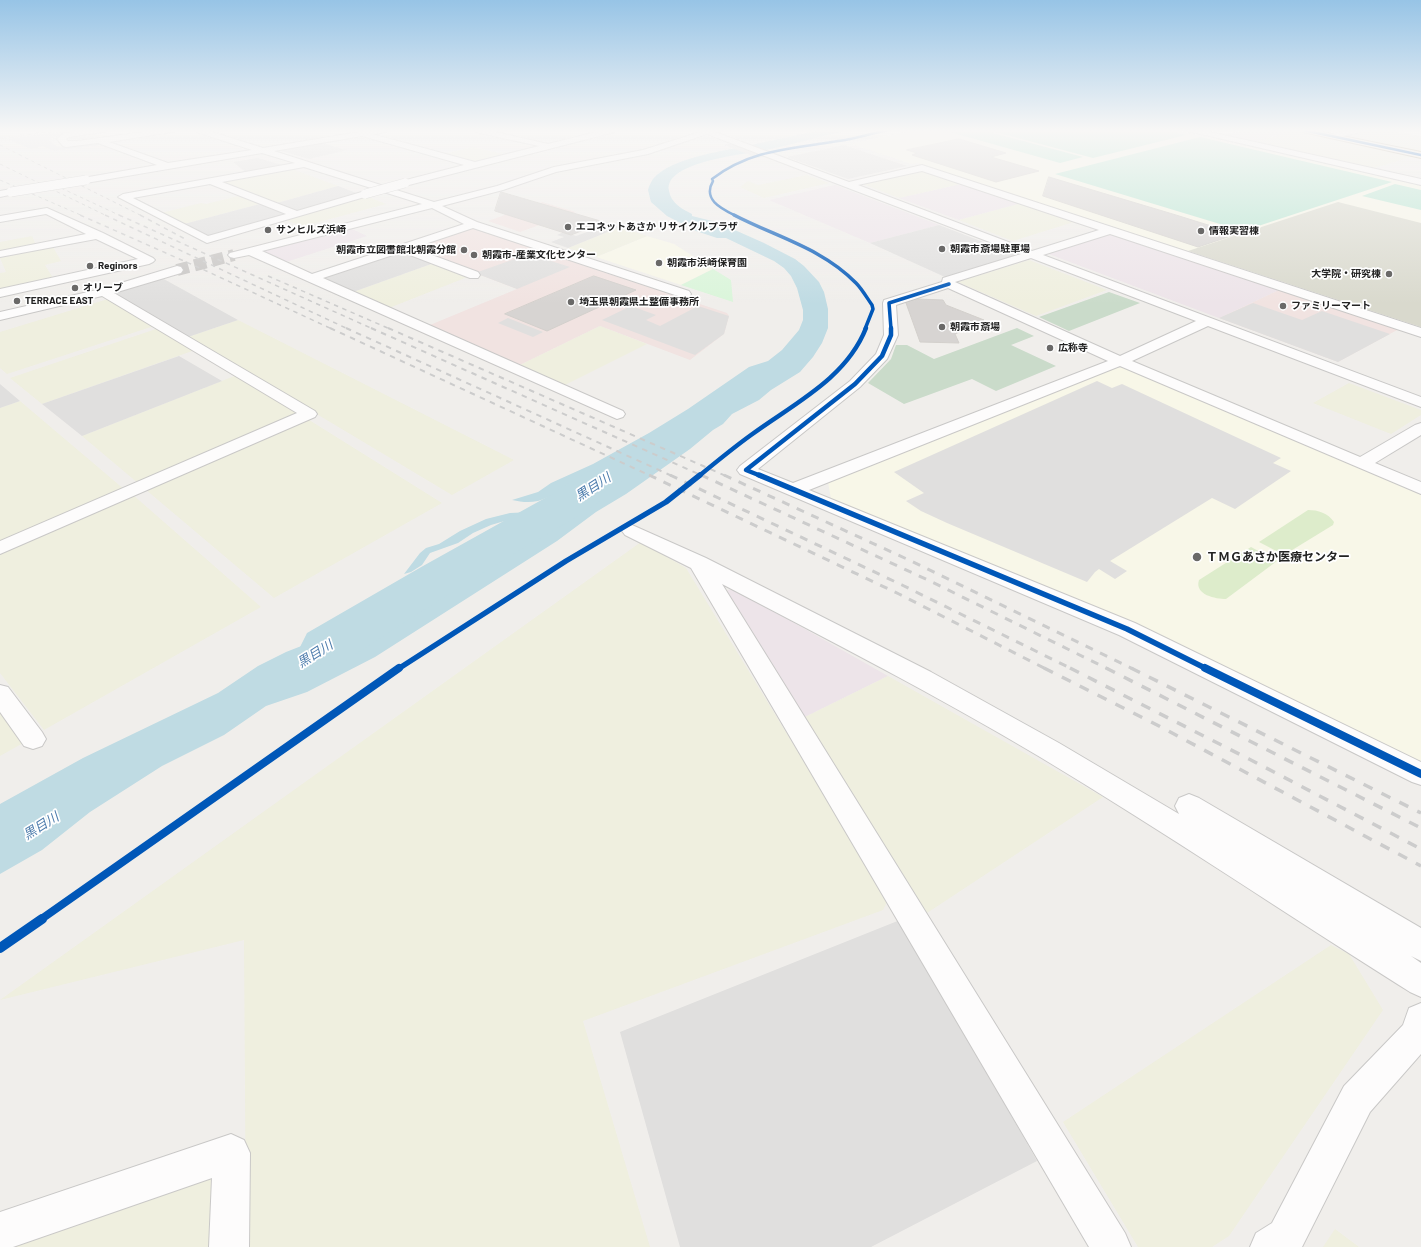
<!DOCTYPE html>
<meta charset="utf-8">
<style>
body{margin:0}
canvas{display:block;background:#f0eeeb}
</style>
<canvas width="1421" height="1247"></canvas>
<script>
const ctx = document.querySelector('canvas').getContext('2d');
ctx.lineJoin = 'round';
function paint(path, color) { ctx.fillStyle = color; ctx.fill(path, 'evenodd'); }
function strokePath(path, color, width, dash) { ctx.strokeStyle = color; ctx.lineWidth = width; ctx.lineCap = dash ? 'butt' : 'round'; ctx.setLineDash(dash || []); ctx.stroke(path); }
function write(font, color, halo, rows, align = 'center') {
  ctx.font = font + ' Barlow,"Noto Sans JP",sans-serif'; ctx.lineWidth = 3.5; ctx.setLineDash([]); ctx.textBaseline = 'middle'; ctx.strokeStyle = halo; ctx.fillStyle = color; for (const [text, x, y, turn = 0] of rows) {
    ctx.save(); ctx.translate(x, y); ctx.rotate((+turn || 0) * Math.PI / 180); ctx.textAlign = isNaN(turn) ? turn : align; if (halo) ctx.strokeText(text, 0, 0); ctx.fillText(text, 0, 0); ctx.restore();
  }
}
const commercial = new Path2D(`
 M 542,202 L 576,212 L 520,232 L 488,221 Z
 M 471,228 L 727,313 L 729,316 L 724,334 L 690,360 L 600,326 L 520,365 L 430,325 L 517,289 L 409,248 Z
 M 1281,289 L 1399,329 L 1338,362 L 1219,318 Z`);
const industrial = new Path2D(`
 M 1244,130 L 1295,130 L 1255,142 L 1225,135 Z
 M 965,183 L 1022,203 L 959,220 L 899,198 Z
 M 835,185 L 939,225 L 870,243 L 769,200 Z
 M 352,229 L 367,236 L 286,262 L 263,251 Z
 M 1111,232 L 1281,289 L 1219,318 L 1046,253 Z
 M 734,589 L 888,676 L 805,717 L 723,591 Z`);
const education = new Path2D(`
 M 914,130 L 1176,130 L 1421,186 L 1421,327 L 917,163 L 912,164 L 851,144 Z
 M 647,236 L 674,244 L 713,269 L 681,285 L 596,257 Z
 M 1111,368 L 1132,368 L 1421,495 L 1421,762 L 1115,616 L 831,499 L 828,482 Z`);
const construction = new Path2D(`
 M 1338,202 L 1421,223 L 1421,327 L 1188,251 Z`);
const farmland = new Path2D(`
 M 1295,130 L 1414,156 L 1374,168 L 1255,142 Z
 M 1365,130 L 1387,130 L 1421,136 L 1421,152 L 1345,136 Z
 M 473,147 L 507,155 L 474,162 L 444,154 Z
 M 286,170 L 295,170 L 338,186 L 277,203 L 219,181 Z
 M 921,171 L 926,171 L 965,183 L 899,198 L 863,184 Z
 M 807,175 L 829,183 L 764,198 L 740,187 L 748,181 L 758,185 Z
 M 238,196 L 260,204 L 184,224 L 161,213 L 201,203 L 206,204 Z
 M 366,196 L 386,204 L 304,226 L 284,220 Z
 M 1022,203 L 1077,221 L 1013,241 L 959,220 Z
 M 620,227 L 647,236 L 596,257 L 568,248 Z
 M 32,236 L 36,245 L 0,252 L 0,242 Z
 M 53,247 L 61,261 L 45,265 L 53,278 L 0,289 L 0,273 L 6,272 L 0,258 Z
 M 1029,260 L 1107,290 L 1036,316 L 958,282 Z
 M 434,263 L 470,276 L 389,308 L 353,292 Z
 M 108,299 L 154,326 L 7,374 L 0,368 L 0,332 Z
 M 238,320 L 514,460 L 452,495 L 188,337 Z
 M 600,326 L 647,344 L 565,385 L 520,365 Z
 M 159,328 L 195,350 L 42,404 L 10,378 Z
 M 237,375 L 301,414 L 139,484 L 82,436 Z
 M 1349,383 L 1421,410 L 1421,415 L 1391,434 L 1313,403 Z
 M 20,401 L 125,490 L 0,544 L 0,408 Z
 M 306,418 L 442,503 L 274,598 L 145,489 Z
 M 132,494 L 261,607 L 44,730 L 0,673 L 0,553 Z
 M 641,542 L 686,568 L 888,900 L 883,910 L 583,1021 L 650,1247 L 246,1247 L 244,940 L 0,1000 Z
 M 888,676 L 1103,797 L 927,913 L 805,717 Z
 M 0,708 L 25,742 L 0,756 Z
 M 1331,945 L 1349,954 L 1383,1010 L 1229,1236 L 1212,1247 L 1138,1247 L 1063,1122 Z
 M 217,1169 L 214,1247 L 0,1247 L 0,1246 Z
 M 1335,1229 L 1359,1247 L 1323,1247 Z`);
const grass = new Path2D(`
 M 1308,510 C 1318,510 1328,513 1334,522 L 1333,525 L 1284,555 L 1259,542 Z
 M 1251,547 L 1277,561 L 1226,599 C 1216,599 1194,595 1199,580 Z`);
const cemetery = new Path2D(`
 M 1109,292 L 1140,303 L 1069,331 L 1039,317 Z
 M 1017,328 L 1034,336 L 1011,345 L 1056,366 L 996,391 L 972,379 L 904,404 L 868,383 L 891,359 L 896,345 L 907,345 L 934,359 Z`);
const park = new Path2D(`
 M 713,269 L 731,280 L 733,302 L 681,285 Z`);
const pitch = new Path2D(`
 M 959,130 L 982,130 L 1083,157 L 1060,163 L 950,132 Z
 M 988,130 L 1165,130 L 1186,135 L 1093,158 Z
 M 1200,137 L 1392,182 L 1243,231 L 1055,174 Z
 M 1395,184 L 1421,190 L 1421,210 L 1362,196 Z`);
const parking = new Path2D(`
 M 321,143 L 347,150 L 309,159 L 282,151 L 285,149 Z
 M 844,145 L 907,166 L 848,179 L 787,157 Z
 M 258,158 L 282,165 L 281,167 L 247,173 L 233,162 Z
 M 338,186 L 359,194 L 303,210 L 295,210 L 277,203 Z
 M 260,204 L 285,213 L 285,215 L 217,235 L 208,235 L 184,224 Z
 M 609,224 L 620,227 L 568,248 L 551,242 L 564,237 L 557,235 L 564,232 L 576,236 Z
 M 939,225 L 1017,255 L 945,277 L 870,243 Z
 M 399,250 L 434,263 L 353,292 L 320,277 Z
 M 529,254 L 570,267 L 517,289 L 475,273 Z
 M 162,278 L 238,320 L 188,337 L 112,293 Z
 M 1253,303 L 1302,320 L 1322,311 L 1390,334 L 1338,362 L 1219,318 Z
 M 631,306 L 656,315 L 646,320 L 660,326 L 698,306 L 729,316 L 724,334 L 695,355 L 602,320 Z
 M 508,318 L 543,332 L 533,337 L 498,323 Z
 M 179,356 L 222,381 L 82,436 L 42,404 Z
 M 1097,381 L 1112,388 L 1122,384 L 1281,458 L 1273,463 L 1291,471 L 1235,509 L 1212,498 L 1110,561 L 1127,571 L 1115,579 L 1099,569 L 1095,572 L 1087,582 L 947,523 L 921,511 L 906,501 L 924,493 L 894,472 Z
 M 0,384 L 20,401 L 0,408 Z
 M 900,920 L 1037,1161 L 871,1247 L 680,1247 L 620,1032 Z`);
const plaza = new Path2D(`
 M 72,130 L 92,130 L 64,134 L 49,140 L 56,146 L 61,147 L 90,144 L 98,145 L 54,151 L 43,146 L 31,149 L 7,139 Z`);
const water = new Path2D(`
 M 822,130 L 850,130 C 822,136 794,144 766,150 C 748,154 663,161 669,191 C 671,203 682,209 692,214 L 692,216 L 724,224 L 728,227 L 764,243 L 795,259 L 804,266 L 819,282 L 824,292 L 828,309 L 828,328 L 822,343 L 813,357 L 800,372 L 771,390 L 759,400 L 732,414 L 723,424 L 713,430 L 690,449 L 626,494 L 596,512 L 557,541 L 375,657 L 307,692 L 266,706 L 224,735 L 162,766 L 90,812 L 42,850 L 0,874 L 0,804 L 83,758 L 218,693 L 258,666 L 286,652 L 327,636 L 370,608 L 378,606 L 391,611 L 403,611 L 418,603 L 432,590 L 484,561 L 513,539 L 541,521 L 541,518 L 514,527 L 510,527 L 508,520 L 491,525 L 473,533 L 458,543 L 430,553 L 422,565 L 411,572 L 404,574 L 420,553 L 426,548 L 439,544 L 460,531 L 486,519 L 510,513 L 532,512 L 547,506 L 556,499 L 574,493 L 578,485 C 563,486 552,497 538,501 C 529,503 521,502 512,500 L 538,492 L 551,483 L 593,464 L 649,433 L 688,409 L 749,367 L 768,361 L 782,350 L 799,330 L 803,320 L 803,310 L 797,288 L 791,276 L 784,268 L 774,261 L 726,238 L 717,238 L 696,231 L 667,216 L 651,202 L 648,190 C 649,186 651,182 653,179 C 671,157 730,150 756,144 C 778,139 800,134 822,130 Z`);
const pier = new Path2D(`
 M 741,141 L 776,154 L 758,158 L 724,145 Z`);
const river = new Path2D(`
 M 601,469 L 616,472 L 622,481 C 606,503 550,532 525,547 C 464,584 404,622 345,661 L 326,666 L 307,661 L 300,647 L 307,633 L 423,566 L 554,493 L 586,472 Z`);
const building = new Path2D(`
 M 959,139 L 1006,153 L 991,157 L 1039,171 L 996,182 L 912,155 L 917,153 L 907,150 Z
 M 1049,177 L 1176,215 L 1237,234 L 1198,247 L 1043,196 Z
 M 501,192 L 604,222 L 571,235 L 495,211 Z
 M 594,276 L 636,290 L 547,331 L 505,314 Z
 M 918,299 L 943,300 L 946,305 L 984,320 L 955,334 L 959,343 L 920,342 L 906,303 Z`);
const minorTunnel = new Path2D(`
 M 177,270 L 234,255`);
const minor = new Path2D(`
 M 88,130 L 107,130 L 103,132 L 69,137 L 66,139 L 68,141 L 77,141 L 158,130 L 176,130 L 172,132 L 109,142 L 168,163 L 252,150 L 196,132 L 195,130 L 206,130 L 263,148 L 371,130 L 388,130 L 387,132 L 372,134 L 475,162 L 539,146 L 475,132 L 474,130 L 487,130 L 548,144 L 604,130 L 616,130 L 615,132 L 405,186 L 402,185 L 400,183 L 402,181 L 464,165 L 362,136 L 274,151 L 434,202 L 497,186 L 554,167 L 643,150 L 700,132 L 699,130 L 717,130 L 715,132 L 849,182 L 922,165 L 925,166 L 1421,328 L 1421,337 L 1110,234 L 1043,255 L 1421,397 L 1421,407 L 1208,326 L 1132,361 L 1360,457 L 1415,425 L 1421,423 L 1421,435 L 1375,463 L 1421,482 L 1421,494 L 1120,366 L 809,490 L 1135,623 L 1421,762 L 1421,785 L 1412,782 L 1119,635 L 740,474 L 737,470 L 740,466 L 850,381 L 876,354 L 884,335 L 883,303 L 884,300 L 942,282 L 943,278 L 1021,254 L 707,134 L 648,154 L 556,172 L 503,190 L 442,206 L 477,222 L 689,291 L 691,294 L 689,297 L 681,297 L 473,228 L 413,248 L 478,272 L 480,275 L 478,278 L 470,278 L 402,252 L 323,278 L 623,411 L 625,414 L 623,417 L 617,419 L 249,255 L 234,258 L 230,257 L 228,255 L 230,253 L 422,204 L 304,167 L 222,182 L 297,211 L 365,191 L 370,194 L 368,196 L 207,243 L 118,197 L 123,194 L 295,163 L 262,153 L 86,183 L 81,180 L 83,178 L 157,165 L 98,143 L 66,147 L 63,146 L 57,139 L 64,133 ZM 922,171 L 1099,230 L 1032,251 L 858,185 ZM 210,184 L 286,214 L 208,236 L 133,198 ZM 432,208 L 464,224 L 312,274 L 262,251 ZM 1031,258 L 1196,321 L 1120,356 L 955,282 ZM 948,288 L 1108,361 L 793,483 L 758,469 L 860,387 L 887,359 L 898,335 L 896,305 Z
 M 1188,130 L 1201,130 L 1421,179 L 1421,185 L 1192,132 Z
 M 1350,130 L 1362,130 L 1361,132 L 1334,138 L 1330,136 L 1331,134 Z
 M 11,189 L 14,190 L 16,192 L 14,194 L 0,197 L 0,191 Z
 M 47,208 L 103,233 L 153,258 L 155,260 L 153,262 L 149,264 L 0,297 L 0,289 L 138,259 L 96,239 L 0,257 L 0,251 L 86,234 L 46,214 L 0,222 L 0,216 Z
 M 177,266 L 181,267 L 183,270 L 181,273 L 114,293 L 315,411 L 317,414 L 315,417 L 0,554 L 0,541 L 297,413 L 102,296 L 0,320 L 0,312 L 101,289 Z
 M 632,525 L 706,558 L 931,672 L 1059,743 L 1179,814 L 1175,806 L 1179,798 L 1189,794 L 1199,798 L 1421,928 L 1421,961 L 1411,956 L 1421,963 L 1421,997 L 1410,992 C 1286,914 1165,832 1040,757 C 936,695 829,640 722,584 L 1125,1233 L 1131,1247 L 1089,1247 L 691,568 L 625,535 L 622,531 L 625,527 Z
 M 0,685 L 8,687 L 42,732 L 46,739 L 42,746 L 33,749 L 24,746 L 0,712 Z
 M 1421,1003 L 1421,1054 L 1370,1112 L 1302,1247 L 1250,1247 L 1256,1233 L 1272,1223 L 1344,1086 L 1403,1025 L 1409,1008 Z
 M 231,1134 L 244,1140 L 250,1153 L 249,1247 L 209,1247 L 212,1178 L 13,1247 L 0,1247 L 0,1212 Z`);
const major = new Path2D(`
 M 1299,130 L 1313,130 L 1421,152 L 1421,158 L 1303,132 Z`);
const railFar4 = new Path2D(`
 M 0,138 L 63,130
 M 0,145 L 142,216
 M 0,164 L 107,216
 M 0,180 L 83,216
 M 61,188 L 121,216`);
const railFar3 = new Path2D(`
 M 80,215 L 202,269 L 332,329
 M 105,215 L 348,329
 M 119,215 L 373,329
 M 140,215 L 187,240
 M 268,276 L 390,329`);
const railFar2 = new Path2D(`
 M 330,328 L 651,476
 M 346,328 L 672,476
 M 371,328 L 703,476
 M 388,328 L 726,476`);
const railFar1 = new Path2D(`
 M 649,475 L 899,594 L 1046,669
 M 670,475 L 902,585 L 1072,669
 M 701,475 L 930,581 L 1108,669
 M 724,475 L 909,560 L 1133,669`);
const rail = new Path2D(`
 M 1044,668 L 1159,726 L 1421,866
 M 1070,668 L 1249,759 L 1421,849
 M 1106,668 L 1421,828
 M 1131,668 L 1421,813`);
const minorBridge = new Path2D(`
 M 11,192 L 86,180
 M 365,194 L 405,183`);
const cyclewayFar5 = new Path2D(`
 M 1303,130 L 1421,155
 M 736,216 C 722,209 702,200 713,181 L 712,179 C 751,149 791,149 838,141 C 855,139 872,133 889,130`);
const cyclewayFar4 = new Path2D(`
 M 734,215 C 776,237 822,248 856,283 C 862,289 867,298 872,305 L 873,309 L 865,329
 M 891,329 L 889,303 L 949,284`);
const cyclewayFar3 = new Path2D(`
 M 699,476 C 716,462 733,448 751,435 C 793,404 846,379 866,328
 M 761,476 L 746,470 L 855,384 L 882,356 L 891,335 L 891,328`);
const cyclewayFar2 = new Path2D(`
 M 759,475 L 1127,629 L 1207,669
 M 398,669 L 566,561 L 666,502 L 700,475`);
const cyclewayFar1 = new Path2D(`
 M 1205,668 L 1421,774
 M 40,920 L 399,668`);
const cycleway = new Path2D(`
 M 0,948 L 42,919`);
const markers = [
 [568,227,4,"#6a6968"],
 [268,230,4,"#6a6968"],
 [1201,231,4,"#6a6968"],
 [942,249,4,"#6a6968"],
 [464,250,4,"#6a6968"],
 [474,255,4,"#6a6968"],
 [659,263,4,"#6a6968"],
 [90,266,4,"#6a6968"],
 [1389,274,4,"#6a6968"],
 [75,288,4,"#6a6968"],
 [17,301,4,"#6a6968"],
 [571,302,4,"#6a6968"],
 [1283,306,4,"#6a6968"],
 [942,327,4,"#6a6968"],
 [1050,348,4,"#6a6968"],
 [1197,557,5,"#6a6968"]
];
const farPoinames = [
 ["エコネットあさか リサイクルプラザ",576,227],
 ["サンヒルズ浜崎",276,230],
 ["情報実習棟",1209,231],
 ["朝霞市斎場駐車場",950,249],
 ["朝霞市立図書館北朝霞分館",456,250,"right"],
 ["朝霞市-産業文化センター",482,255],
 ["朝霞市浜崎保育園",667,263],
 ["Reginors",98,266],
 ["大学院・研究棟",1381,274,"right"],
 ["オリーブ",83,288],
 ["TERRACE EAST",25,301],
 ["埼玉県朝霞県土整備事務所",579,302],
 ["ファミリーマート",1291,306],
 ["朝霞市斎場",950,327],
 ["広称寺",1058,348]
];
const poiNames = [
 ["ＴＭＧあさか医療センター",1206,557]
];
const waterNames = [
 ["黒目川",593,487,-33],
 ["黒目川",315,654,-32],
 ["黒目川",41,826,-32]
];
paint(commercial, '#f1e3e1');
paint(industrial, '#ede4e9');
paint(education, '#f8f7e8');
paint(construction, '#d9d9cd');
paint(farmland, '#efefdf');
paint(grass, '#ddeccb');
paint(cemetery, '#cadbca');
paint(park, '#daf5da');
paint(pitch, '#b7e6d2');
paint(parking, '#e0dfde');
paint(plaza, '#e2e1e5');
paint(water, '#bfdbe3');
paint(pier, '#dedddd');
paint(river, '#bfdbe3');
paint(building, '#d7d4d2');
strokePath(building, '#d3d0cc', 1);
strokePath(minorTunnel, '#c7c5c3', 12, [12, 6]);
strokePath(minor, '#c9c8c7', 2);
strokePath(major, '#a79c86', 2);
paint(minor, '#fdfcfc');
paint(major, '#f3ede7');
strokePath(railFar4, '#ccc', 1, [3.5, 3.5]);
strokePath(railFar3, '#ccc', 1.5, [4.5, 4.5]);
strokePath(railFar2, '#ccc', 2, [5.5, 5.5]);
strokePath(railFar1, '#ccc', 3, [8, 8]);
strokePath(rail, '#ccc', 3.5, [10, 10]);
strokePath(minorBridge, '#c9c8c7', 10, []);
strokePath(minorBridge, '#fdfcfc', 9);
strokePath(cyclewayFar5, '#0057b8', 2.5);
strokePath(cyclewayFar4, '#0057b8', 3.5);
strokePath(cyclewayFar3, '#0057b8', 4.5);
strokePath(cyclewayFar2, '#0057b8', 5.5);
strokePath(cyclewayFar1, '#0057b8', 8);
strokePath(cycleway, '#0057b8', 10);
const sky = ctx.createLinearGradient(0, 0, 0, 304);
sky.addColorStop(0, '#97c4e6');
sky.addColorStop(0.43, '#f8f7f6');
sky.addColorStop(1, '#f8f7f600');
ctx.fillStyle = sky;
ctx.fillRect(0, 0, 1421, 304);
for (const [x, y, r, color] of markers) { const dot = new Path2D(); dot.arc(x, y, r, 0, 2 * Math.PI); ctx.fillStyle = color; ctx.fill(dot); strokePath(dot, '#fff', 1.5); }
write('bold 10px', '#222', '#fff', farPoinames, 'left');
write('bold 12px', '#222', '#fff', poiNames, 'left');
write('italic 13px', '#4a7aab', '#fff', waterNames);
</script>
